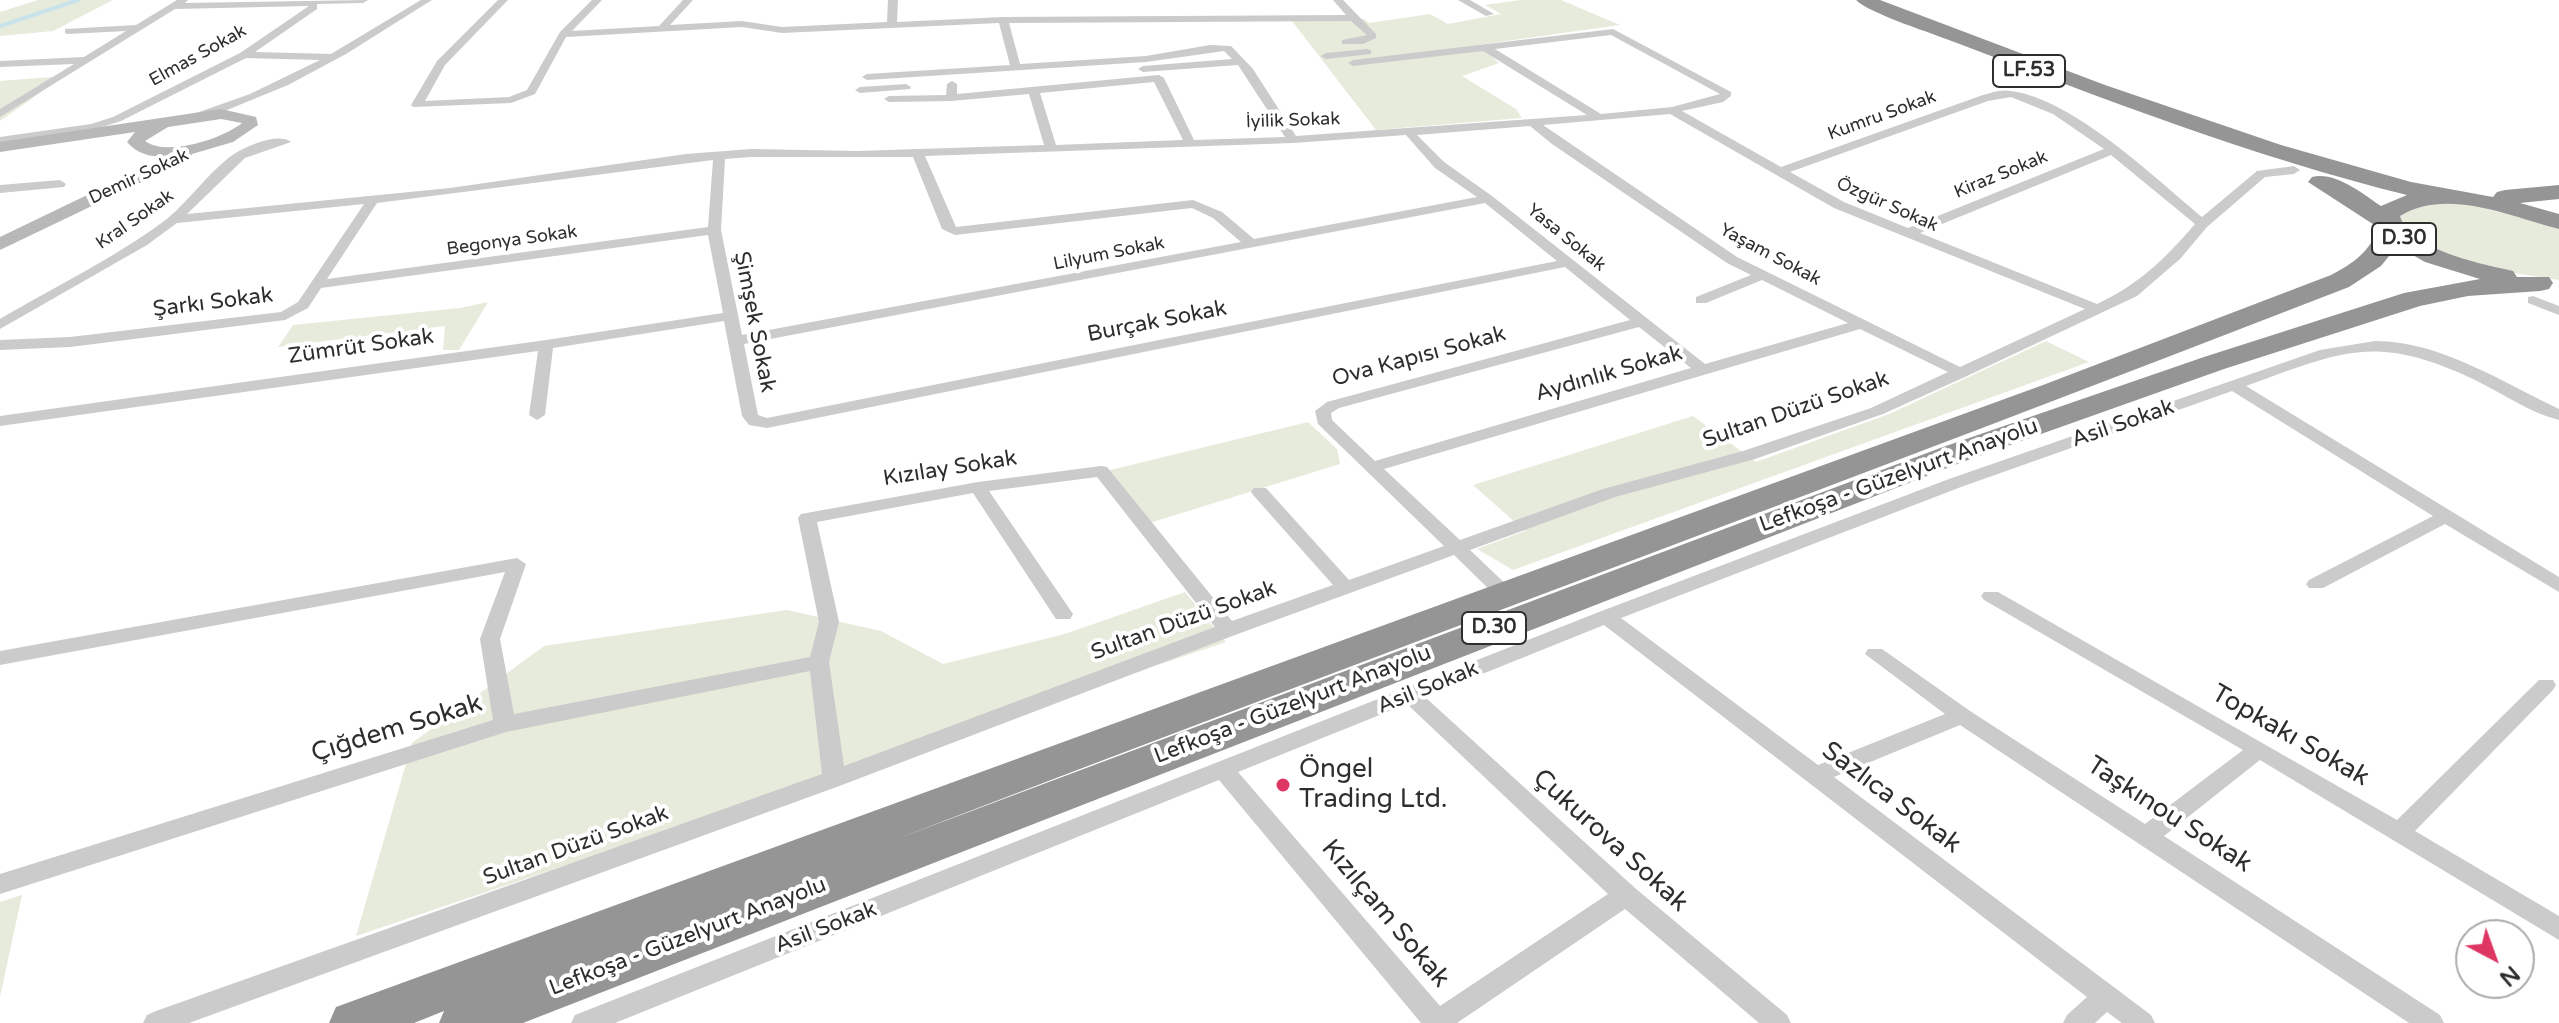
<!DOCTYPE html>
<meta charset="utf-8">
<style>
body{margin:0}
#map{position:relative;width:2559px;height:1023px;overflow:hidden;background:#fff;font-family:"Varela Round",sans-serif}
canvas{display:block}
.north{position:absolute;left:2455px;top:919px;width:80px;height:80px;box-sizing:border-box;background:#fff;border:2px solid #ababab;border-radius:50%;rotate:139deg;font-size:22px;font-weight:700;line-height:32px;text-align:center;color:#2e2e2e}
.north::after{content:'';display:block;margin:auto;width:28px;height:36px;background:#de3763;clip-path:polygon(50% 0,100% 100%,50% 72%,0 100%)}
</style>
<div id="map">
<canvas width="2559" height="1023"></canvas>
<div class="north">N</div>
</div>
<script>
const ctx = document.querySelector('canvas').getContext('2d');
ctx.lineJoin = 'round';
function paint(path, color) { ctx.fillStyle = color; ctx.fill(path, 'evenodd'); }
function strokePath(path, color, width, dash) { ctx.strokeStyle = color; ctx.lineWidth = width; ctx.lineCap = dash ? 'butt' : 'round'; ctx.setLineDash(dash || []); ctx.stroke(path); }
function write(font, color, halo, rows, align = 'center') {
  ctx.font = font + ' "Varela Round",sans-serif'; ctx.lineWidth = 8; ctx.setLineDash([]); ctx.textBaseline = 'middle'; ctx.strokeStyle = halo; ctx.fillStyle = color; for (const [text, x, y, turn = 0] of rows) {
    ctx.save(); ctx.translate(x, y); ctx.rotate((+turn || 0) * Math.PI / 180); ctx.textAlign = isNaN(turn) ? turn : align; if (halo) ctx.strokeText(text, 0, 0); ctx.fillText(text, 0, 0); ctx.restore();
  }
}
const green = new Path2D(`
 M 38,0 L 113,0 L 53,31 L 0,36 L 0,12 Z
 M 1520,0 L 1561,0 L 1620,25 L 1478,45 L 1499,63 L 1462,76 L 1516,109 L 1522,118 L 1376,130 L 1292,21 L 1364,19 L 1369,23 L 1430,14 L 1448,24 L 1501,14 L 1485,5 Z
 M 64,76 L 0,121 L 0,81 Z
 M 2437,203 L 2465,204 L 2559,226 L 2559,280 L 2482,268 L 2420,243 L 2398,220 L 2403,211 Z
 M 488,302 L 459,350 L 443,350 L 445,326 L 278,347 L 293,325 L 460,308 Z
 M 2046,341 L 2089,362 L 1513,570 L 1477,549 L 1525,531 L 1473,485 L 1693,416 L 1756,462 L 1889,414 Z
 M 1308,422 L 1337,449 L 1340,464 L 1143,525 L 1102,472 Z
 M 1185,592 L 1226,642 L 356,936 L 412,743 L 544,646 L 787,610 L 881,631 L 943,664 L 1065,634 Z
 M 22,895 L 0,997 L 0,902 Z`);
const stream = new Path2D(`
 M 0,26 L 78,0`);
const street = new Path2D(`
 M 177,0 L 188,0 L 185,3 L 368,0 L 363,3 L 317,4 L 317,9 L 255,52 L 331,54 L 421,0 L 432,0 L 346,54 L 288,85 L 227,110 L 191,120 L 185,117 L 250,94 L 320,60 L 246,58 L 121,121 L 93,130 L 0,143 L 0,137 L 91,124 L 113,117 L 240,53 L 309,6 L 175,9 L 0,117 L 0,109 L 74,64 L 0,67 L 0,61 L 84,57 L 126,31 L 68,34 L 65,33 L 65,29 L 136,25 Z
 M 498,0 L 508,0 L 445,65 L 425,101 L 509,97 L 527,90 L 560,32 L 592,0 L 602,0 L 572,31 L 659,26 L 683,0 L 693,0 L 670,25 L 742,21 L 782,27 L 887,22 L 888,0 L 898,0 L 897,22 L 1003,17 L 1346,15 L 1333,0 L 1343,0 L 1376,34 L 1376,38 L 1363,44 L 1342,44 L 1342,40 L 1367,35 L 1351,21 L 1009,23 L 1020,64 L 1146,56 L 1210,45 L 1231,46 L 1253,69 L 1296,136 L 1587,115 L 1483,51 L 1353,66 L 1348,63 L 1353,60 L 1613,29 L 1731,92 L 1731,96 L 1723,102 L 1682,111 L 1781,167 L 1980,96 C 1990,93 2001,89 2011,91 C 2073,99 2154,177 2202,217 L 2257,171 L 2294,166 L 2300,170 L 2294,174 L 2265,177 L 2207,227 L 2180,259 L 2137,296 L 1967,376 L 1883,414 L 1755,459 L 1615,497 L 1470,550 L 1511,589 L 1514,593 L 1511,597 L 1497,597 L 1454,555 L 1235,635 L 842,785 L 189,1023 L 143,1023 L 147,1015 L 156,1011 L 822,774 L 810,671 L 506,732 L 0,894 L 0,874 L 493,720 L 480,639 L 505,572 L 0,665 L 0,651 L 517,558 L 526,564 L 500,639 L 514,714 L 810,657 L 819,622 L 798,518 L 801,514 L 978,482 L 1101,466 L 1107,467 L 1232,621 L 1333,585 L 1254,496 L 1251,492 L 1254,488 L 1266,488 L 1349,580 L 1444,546 L 1318,424 L 1315,411 L 1327,402 L 1630,320 L 1565,267 L 767,428 L 749,425 L 742,416 L 724,321 L 553,348 L 545,415 L 537,420 L 529,415 L 538,351 L 0,426 L 0,416 L 546,340 L 723,313 L 708,235 L 321,288 L 308,308 L 285,320 L 70,347 L 0,350 L 0,340 L 70,337 L 281,312 L 298,302 L 364,204 L 177,223 L 147,245 L 0,329 L 0,319 C 56,286 117,257 168,218 C 191,199 214,165 239,151 C 253,144 278,133 291,142 L 245,158 L 187,214 L 450,188 L 686,154 L 751,149 L 857,151 L 1044,145 L 1029,94 L 951,101 L 889,102 L 884,99 L 889,96 L 946,95 L 947,84 L 952,81 L 957,84 L 957,94 L 1159,75 L 1164,78 L 1194,140 L 1285,137 L 1238,65 L 1143,72 L 1138,69 L 1143,66 L 1232,59 L 1224,51 L 1146,62 L 867,80 L 862,77 L 867,74 L 1010,65 L 999,23 L 782,33 L 742,27 L 566,37 L 535,94 L 511,103 L 413,107 L 411,105 L 437,61 ZM 1611,35 L 1720,94 L 1672,107 L 1601,114 L 1495,49 ZM 1154,82 L 1183,140 L 1056,145 L 1040,93 ZM 2011,97 L 2053,114 L 2104,149 L 1908,228 L 1844,202 L 1790,172 L 1988,101 ZM 1670,114 L 1834,208 L 2085,309 L 1960,367 L 1737,257 L 1543,125 ZM 1530,126 L 1552,144 L 1727,263 L 1751,275 L 1696,297 L 1696,303 L 1706,303 L 1762,280 L 1848,323 L 1705,364 L 1492,196 L 1444,162 L 1417,135 ZM 1406,135 L 1435,168 L 1477,197 L 1254,239 L 1222,212 L 1193,200 L 956,227 L 925,156 L 1293,143 ZM 2111,155 L 2195,224 C 2165,259 2138,285 2097,304 L 1920,233 ZM 751,157 L 913,157 L 942,229 L 955,235 L 1192,208 L 1213,218 L 1241,242 L 742,335 L 721,230 L 725,159 ZM 713,160 L 708,227 L 327,279 L 377,203 ZM 1485,203 L 1557,261 L 767,418 L 758,415 L 744,344 ZM 1639,327 L 1691,368 L 1375,461 L 1332,420 L 1331,413 L 1339,408 ZM 1860,329 L 1948,372 L 1871,408 L 1743,451 L 1603,489 L 1460,540 L 1384,469 ZM 1097,477 L 1215,627 L 844,766 L 829,662 L 839,622 L 817,522 L 973,493 L 1056,619 L 1070,619 L 1073,614 L 989,491 Z
 M 1458,0 L 1470,0 L 1494,14 L 1486,16 Z
 M 1367,49 L 1371,50 L 1371,54 L 1326,59 L 1321,56 L 1326,53 Z
 M 906,84 L 911,87 L 910,89 L 860,93 L 855,90 L 860,87 Z
 M 60,180 L 66,184 L 64,187 L 0,193 L 0,185 Z
 M 2533,296 L 2559,306 L 2559,315 L 2528,303 L 2528,297 Z
 M 2375,341 C 2440,341 2502,382 2559,409 L 2559,420 C 2530,413 2502,393 2475,380 C 2375,333 2344,351 2246,386 L 2559,577 L 2559,592 L 2445,524 L 2323,588 L 2309,588 L 2306,584 L 2309,580 L 2433,516 L 2232,391 L 1961,487 L 1621,618 L 1818,765 L 1945,714 L 1865,654 L 1868,649 L 1882,649 L 1970,711 L 2145,824 L 2243,750 L 1984,600 L 1981,596 L 1984,592 L 1998,592 L 2397,820 L 2539,680 L 2553,680 L 2556,685 L 2553,690 L 2415,831 L 2559,916 L 2559,940 L 2260,760 L 2164,836 L 2440,1015 L 2444,1023 L 2409,1023 L 1960,725 L 1834,777 L 2151,1015 L 2155,1023 L 2122,1023 L 2107,1012 L 2095,1023 L 2063,1023 L 2067,1015 L 2087,997 L 1604,625 L 1425,697 L 1635,888 L 1787,1015 L 1791,1023 L 1759,1023 L 1625,909 L 1457,1023 L 1421,1023 L 1219,780 L 615,1023 L 571,1023 L 575,1015 L 1599,612 L 1949,479 L 2320,350 ZM 1407,704 L 1608,894 L 1440,1006 L 1238,772 Z`);
const secondary = new Path2D(`
 M 221,109 L 256,117 L 258,125 L 233,142 L 192,154 L 190,159 L 0,250 L 0,237 L 166,157 C 151,157 137,154 127,142 L 135,132 L 0,152 L 0,142 ZM 221,119 L 242,123 C 222,139 167,157 145,141 L 168,127 Z`);
const highway = new Path2D(`
 M 1856,0 L 1880,0 L 2105,85 L 2281,145 L 2411,182 L 2493,197 L 2497,192 L 2505,190 L 2559,185 L 2559,199 L 2520,203 L 2559,214 L 2559,229 C 2511,217 2447,187 2400,216 C 2410,250 2482,264 2513,271 L 2517,277 L 2549,277 L 2553,283 L 2549,289 L 2540,291 L 2468,296 L 2420,306 L 2224,369 L 1965,461 L 523,1023 L 439,1023 L 444,1011 L 414,1023 L 329,1023 L 336,1007 L 2043,385 L 2331,275 C 2354,263 2369,252 2379,228 L 2308,182 L 2312,177 C 2335,171 2363,194 2381,206 L 2407,195 C 2253,157 2104,99 1957,43 C 1935,34 1870,14 1856,0 ZM 2397,246 L 2425,262 L 2480,279 L 2404,293 L 2204,357 L 1943,447 L 894,840 C 1379,654 1866,475 2349,287 L 2381,266 Z`);
const markers = [
 [1283,785,8,"#de3763"]
];
const farStreetnames = [
 ["Elmas Sokak",198,56,-29],
 ["Kumru Sokak",1882,116,-20],
 ["İyilik Sokak",1293,121,-2],
 ["Kiraz Sokak",2001,175,-22],
 ["Demir Sokak",139,177,-25],
 ["Özgür Sokak",1887,205,24],
 ["Kral Sokak",135,220,-35],
 ["Yasa Sokak",1566,238,39],
 ["Begonya Sokak",512,241,-8],
 ["Lilyum Sokak",1109,254,-11],
 ["Yaşam Sokak",1770,255,28]
];
const shields = [
 [2029,71,72],
 [2404,239,64],
 [1494,628,64]
];
const shieldNames = [
 ["LF.53",2029,71],
 ["D.30",2404,239],
 ["D.30",1494,628]
];
const streetNames = [
 ["Şarkı Sokak",213,303,-7],
 ["Şimşek Sokak",754,322,79],
 ["Burçak Sokak",1157,322,-11],
 ["Zümrüt Sokak",361,347,-8],
 ["Ova Kapısı Sokak",1419,357,-15],
 ["Aydınlık Sokak",1609,374,-16],
 ["Sultan Düzü Sokak",1796,410,-19],
 ["Asil Sokak",2123,424,-19],
 ["Kızılay Sokak",950,469,-9],
 ["Lefkoşa - Güzelyurt Anayolu",1899,476,-20],
 ["Sultan Düzü Sokak",1184,621,-20],
 ["Asil Sokak",1428,688,-22],
 ["Lefkoşa - Güzelyurt Anayolu",1293,705,-21],
 ["Sultan Düzü Sokak",576,846,-20],
 ["Asil Sokak",826,928,-21],
 ["Lefkoşa - Güzelyurt Anayolu",688,937,-21]
];
const nearStreetnames = [
 ["Çığdem Sokak",397,729,-17],
 ["Topkakı Sokak",2290,736,30],
 ["Sazlıca Sokak",1891,798,37],
 ["Taşkınou Sokak",2169,815,33],
 ["Çukurova Sokak",1610,841,42],
 ["Kızılçam Sokak",1385,914,50]
];
const nearPoinames = [
 ["Öngel",1299,770],
 ["Trading Ltd.",1299,800]
];
paint(green, '#e7ebdc');
strokePath(stream, '#c9e3ea', 4);
paint(street, '#cbcbcb');
paint(secondary, '#b8b8b8');
paint(highway, '#959595');
for (const [x, y, r, color] of markers) { const dot = new Path2D(); dot.arc(x, y, r, 0, 2 * Math.PI); ctx.fillStyle = color; ctx.fill(dot); strokePath(dot, '#fff', 3); }
write('18px', '#2e2e2e', '#fff', farStreetnames);
for (const [x, y, w] of shields) { const box = new Path2D(); box.roundRect(x - w / 2, y - 16, w, 32, 6); ctx.fillStyle = '#fff'; ctx.fill(box); strokePath(box, '#2e2e2e', 2); }
write('bold 20px', '#2e2e2e', null, shieldNames);
write('22px', '#2e2e2e', '#fff', streetNames);
write('26px', '#2e2e2e', '#fff', nearStreetnames);
write('26px', '#2e2e2e', '#fff', nearPoinames, 'left');
</script>
